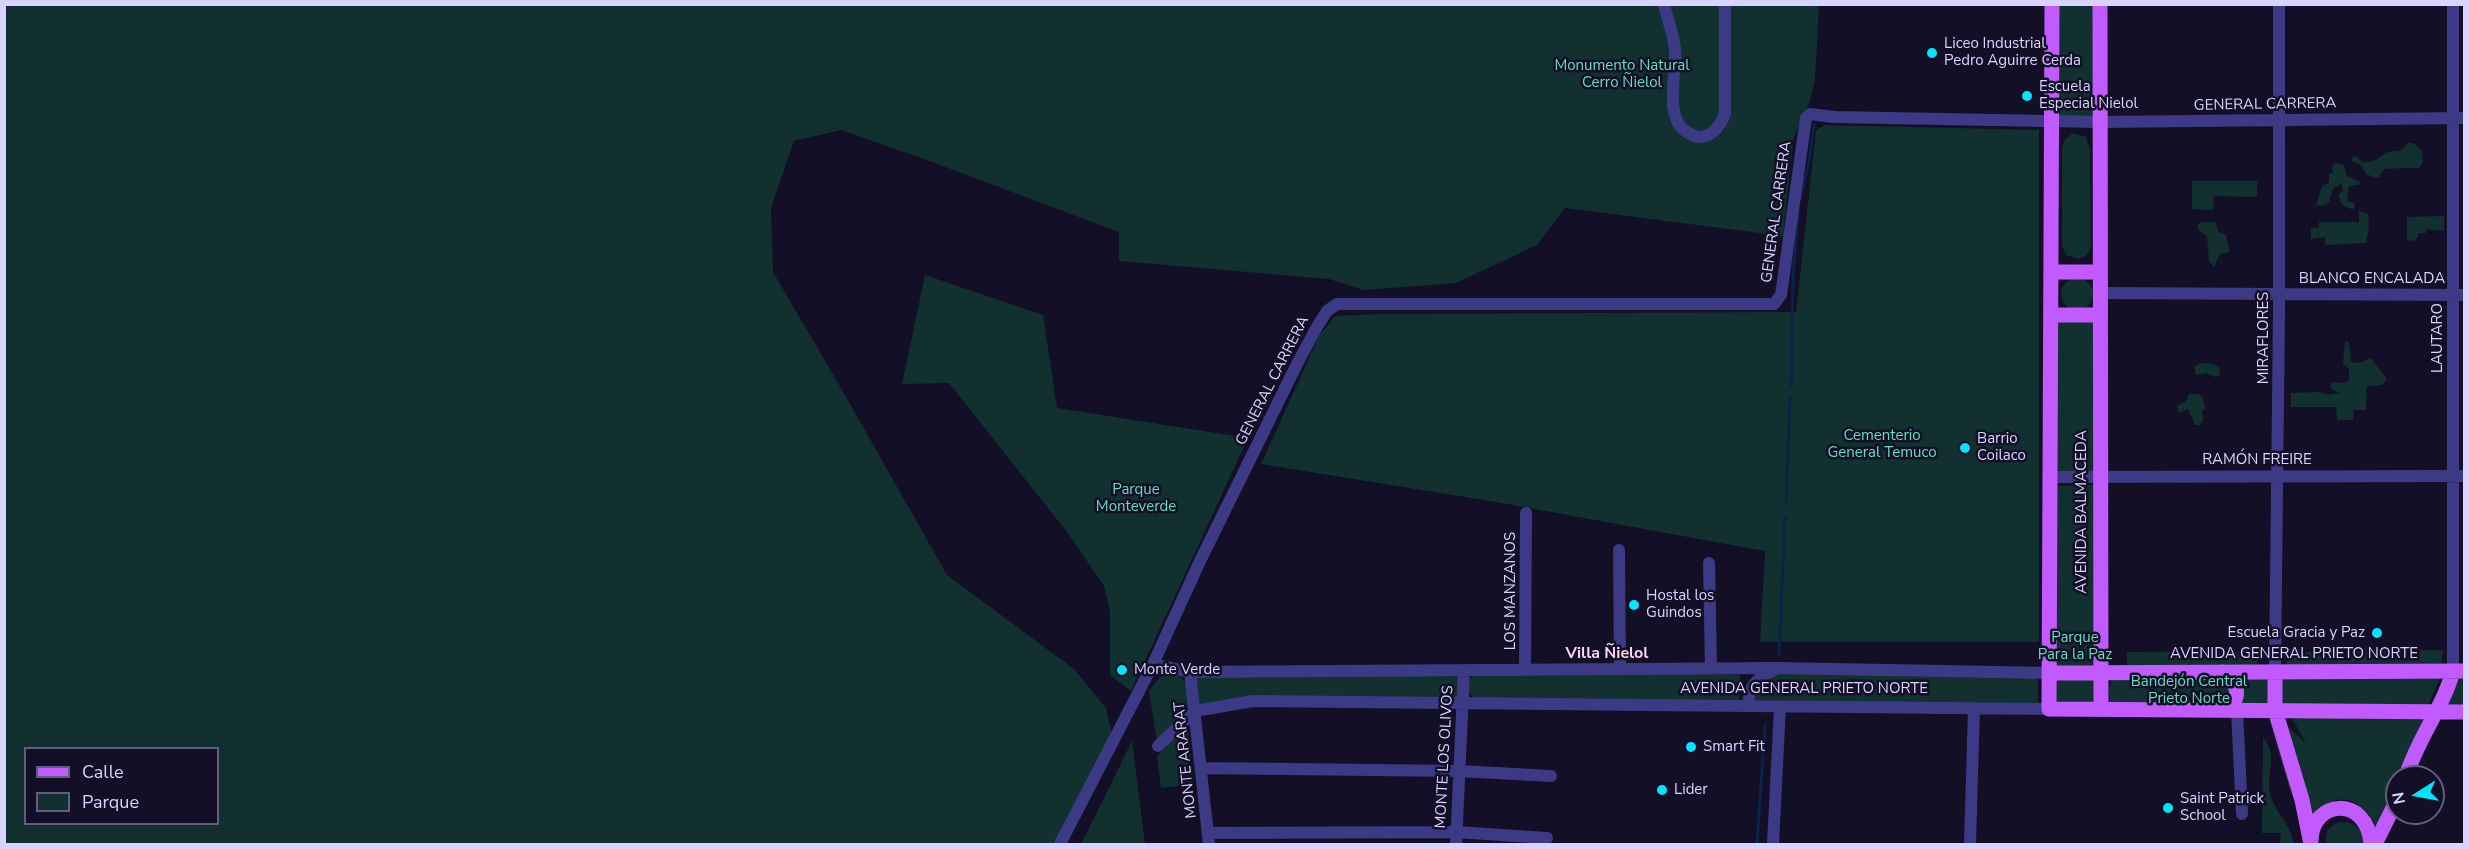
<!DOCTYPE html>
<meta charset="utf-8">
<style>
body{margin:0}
#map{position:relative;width:2469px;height:849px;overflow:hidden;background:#130f26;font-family:"Nunito Sans",sans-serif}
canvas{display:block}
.frame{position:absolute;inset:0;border:6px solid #d9d4ff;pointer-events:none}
.legend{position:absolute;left:24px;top:747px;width:195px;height:78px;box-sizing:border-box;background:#130f26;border:2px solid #625e7d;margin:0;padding:8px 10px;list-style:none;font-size:18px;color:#d9d4ff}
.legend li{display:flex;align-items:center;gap:12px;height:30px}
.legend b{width:30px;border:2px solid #625e7d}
.north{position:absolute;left:2385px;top:765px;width:60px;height:60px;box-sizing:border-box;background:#130f26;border:2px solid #625e7d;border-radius:50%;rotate:259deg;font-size:16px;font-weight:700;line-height:24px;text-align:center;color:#d9d4ff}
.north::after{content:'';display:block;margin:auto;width:21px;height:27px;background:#00e5ff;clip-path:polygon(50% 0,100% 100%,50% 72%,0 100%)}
</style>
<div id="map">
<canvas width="2469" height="849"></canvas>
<div class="frame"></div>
<ul class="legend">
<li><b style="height:8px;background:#c25bff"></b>Calle</li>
<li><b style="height:16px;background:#12302f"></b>Parque</li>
</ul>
<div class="north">N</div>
</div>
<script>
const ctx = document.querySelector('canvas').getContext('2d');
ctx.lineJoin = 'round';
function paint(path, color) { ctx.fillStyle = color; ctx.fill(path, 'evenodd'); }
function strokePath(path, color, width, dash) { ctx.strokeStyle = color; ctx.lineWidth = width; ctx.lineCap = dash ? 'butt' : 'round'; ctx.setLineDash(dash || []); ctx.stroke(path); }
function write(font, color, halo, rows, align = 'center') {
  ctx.font = font + ' "Nunito Sans",sans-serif'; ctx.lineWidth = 5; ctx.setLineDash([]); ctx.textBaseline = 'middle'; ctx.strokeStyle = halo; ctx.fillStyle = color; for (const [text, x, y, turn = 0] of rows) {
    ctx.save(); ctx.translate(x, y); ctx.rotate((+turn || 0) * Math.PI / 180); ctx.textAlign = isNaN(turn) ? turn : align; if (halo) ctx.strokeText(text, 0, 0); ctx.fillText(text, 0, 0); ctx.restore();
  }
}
const green = new Path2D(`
 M 4,5 L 1819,5 L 1815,79 L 1810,101 L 1793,140 L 1783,236 L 1565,208 L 1537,245 L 1456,283 L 1364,290 L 1329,279 L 1119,261 L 1119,232 L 924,159 L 841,130 L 794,141 L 771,208 L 773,272 L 845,395 L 947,575 L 1074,669 L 1106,708 L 1114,743 L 1056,844 L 5,844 ZM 26,748 L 218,748 L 218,824 L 26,824 Z
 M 2058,5 L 2097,5 L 2095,116 L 2058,116 Z
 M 1824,125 L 2039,130 L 2039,642 L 1760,642 L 1765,551 L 1502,503 L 1261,464 L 1319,336 L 1335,316 L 1378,314 L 1796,312 L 1816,131 Z
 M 2073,133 L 2086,137 L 2090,149 L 2091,247 L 2087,255 L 2078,259 L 2066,255 L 2062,246 L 2062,148 L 2065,139 Z
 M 2408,143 L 2413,143 L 2421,149 L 2423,162 L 2419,168 C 2407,168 2396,168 2384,169 L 2379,177 L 2373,177 L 2366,174 C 2359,159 2360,168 2351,160 L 2352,157 L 2357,156 L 2362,162 C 2380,165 2379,149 2401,151 Z
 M 2334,163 L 2344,165 L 2347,176 L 2360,182 L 2359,185 L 2349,186 L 2347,201 L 2354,203 L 2355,208 L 2351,209 C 2344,207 2338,202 2339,194 L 2343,191 L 2341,183 L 2333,189 L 2329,202 L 2322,206 L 2316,205 L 2322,186 L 2329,182 L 2329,175 L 2333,172 L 2332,166 Z
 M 2192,181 L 2257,181 L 2257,197 L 2214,196 L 2213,210 L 2192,209 Z
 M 2359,211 L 2368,214 L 2369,227 L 2366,243 L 2325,245 L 2325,237 L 2311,239 L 2311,228 L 2319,228 L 2319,222 L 2359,222 Z
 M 2444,216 L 2444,231 L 2427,229 L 2426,233 L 2419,233 L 2415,241 L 2407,240 L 2407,217 Z
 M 2201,222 L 2215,222 L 2219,232 L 2226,235 L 2230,252 L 2220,254 L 2214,267 L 2209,261 L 2207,237 L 2198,229 L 2198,224 Z
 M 925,275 L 1043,315 L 1057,408 L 1248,438 L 1131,691 L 1110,675 L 1110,611 L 1104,586 L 1067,532 L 949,383 L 902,384 Z
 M2061 294a16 16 0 1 1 32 0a16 16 0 1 1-32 0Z
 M 2055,317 L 2098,317 L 2098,472 L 2052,473 Z
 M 2345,341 L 2349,343 L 2351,362 L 2360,363 L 2371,358 L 2387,379 L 2382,385 L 2367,386 L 2366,410 L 2354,410 L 2353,420 L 2337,420 L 2336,407 L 2291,407 L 2291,393 L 2320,392 L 2327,395 L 2340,393 L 2331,389 L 2330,386 L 2332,382 L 2345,383 L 2349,380 L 2349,369 L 2343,364 Z
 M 2200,363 L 2209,363 L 2219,367 L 2220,376 L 2215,377 L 2207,373 L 2196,375 L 2194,367 Z
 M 2189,394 L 2198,394 L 2203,397 L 2205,408 L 2202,411 L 2203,420 L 2200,425 L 2195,425 L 2188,409 L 2179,413 L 2177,406 L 2186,401 Z
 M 2094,485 L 2098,668 L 2054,669 L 2056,486 Z
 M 2443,650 L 2441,665 L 2287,666 L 2286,652 Z
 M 2258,651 L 2257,667 L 2127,668 L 2127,652 Z
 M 1604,672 L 1740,675 L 1739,700 L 1475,698 C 1465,692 1467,680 1476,673 Z
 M 1772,672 L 2038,674 L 2038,704 L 1752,700 L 1754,689 Z
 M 1175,674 C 1184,679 1187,683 1188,693 C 1192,717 1173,726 1157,742 L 1149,691 L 1160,677 Z
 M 1461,674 L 1461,701 L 1198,707 L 1194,675 Z
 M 2056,674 L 2095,674 L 2096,705 L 2055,704 Z
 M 2114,674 L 2270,675 L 2269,705 L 2110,703 L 2109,688 Z
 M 2282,675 L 2441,676 L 2428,706 L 2282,705 Z
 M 2460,676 L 2464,676 L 2464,705 L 2448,705 Z
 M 2290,715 L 2429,716 L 2399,777 L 2397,777 L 2397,783 L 2379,831 C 2369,811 2351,790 2327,804 C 2322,807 2317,813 2313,817 L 2283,722 L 2306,743 Z
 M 2268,718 L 2290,782 L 2292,797 Z
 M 1183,729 L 1188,730 L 1194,784 L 1161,788 L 1157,757 L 1171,738 Z
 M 2263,737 C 2280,759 2264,773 2271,797 C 2278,816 2290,823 2294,844 L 2280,844 L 2281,833 L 2262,833 Z
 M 1132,741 L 1145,844 L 1081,844 Z
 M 2339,822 C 2351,821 2360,826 2364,838 L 2362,844 L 2326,844 C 2325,833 2327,827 2339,822 Z`);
const stream = new Path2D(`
 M 1800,200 L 1809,162 L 1814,125
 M 1791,385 L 1793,277 L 1798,215
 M 1786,504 L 1790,396
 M 1779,656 L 1785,518
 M 1757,844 L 1765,726`);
const minor = new Path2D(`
 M 1664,4 C 1667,19 1674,35 1675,50 C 1677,73 1663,118 1687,132 C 1692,135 1694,137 1700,137 C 1714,136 1720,125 1725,114 L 1725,4
 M 2453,4 L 2453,671
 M 2099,293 L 2464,295
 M 2051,477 L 2464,476
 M 1619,550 L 1620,668
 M 1709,563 L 1711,668
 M 1153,664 L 1190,672 L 1778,668 L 2050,673
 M 1525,669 L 1526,513
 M 1190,672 L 1209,844
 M 2275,672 L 2279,312 L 2279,4
 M 1748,706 C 1749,685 1756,679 1774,670
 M 2237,710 L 2242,814
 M 1158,746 L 1195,711 L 1253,701 L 2049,709
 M 1201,768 L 1460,771 L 1551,776
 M 1208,833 L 1456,832 L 1547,838
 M 1060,844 L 1153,664 L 1200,561 L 1298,362 L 1318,325 L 1327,311 L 1337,304 L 1774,304 L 1781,295 L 1806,118 L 1810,114 L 1834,117 L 2100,122 L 2464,118
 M 1456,844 L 1464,671
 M 1773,844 L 1780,707
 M 1970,844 L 1974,708`);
const major = new Path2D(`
 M 2052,4 L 2049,709 L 2464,712
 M 2100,4 L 2101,709
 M 2052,272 L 2099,272
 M 2052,315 L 2099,315
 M 2223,672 C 2238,683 2243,698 2225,710
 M 2275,672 L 2275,710 L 2302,800 L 2311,844
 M 2050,673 L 2464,671
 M 2406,777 C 2417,739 2443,708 2453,671
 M 2311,841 C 2311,800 2367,794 2371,844
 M 2375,844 L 2397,800`);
const markers = [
 [1932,53,6,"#00e5ff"],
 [2027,96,6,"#00e5ff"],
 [1965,448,6,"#00e5ff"],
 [1634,605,6,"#00e5ff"],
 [2377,633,6,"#00e5ff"],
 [1122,670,6,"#00e5ff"],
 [1691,747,6,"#00e5ff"],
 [1662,790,6,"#00e5ff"],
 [2168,808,6,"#00e5ff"]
];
const poiNames = [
 ["Liceo Industrial",1944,44],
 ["Pedro Aguirre Cerda",1944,61],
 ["Escuela",2039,87],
 ["Especial Nielol",2039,104],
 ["Barrio",1977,439],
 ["Coilaco",1977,456],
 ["Hostal los",1646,596],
 ["Guindos",1646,613],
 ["Escuela Gracia y Paz",2365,633,"right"],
 ["Monte Verde",1134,670],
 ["Smart Fit",1703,747],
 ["Lider",1674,790],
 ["Saint Patrick",2180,799],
 ["School",2180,816]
];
const parkNames = [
 ["Monumento Natural",1622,66],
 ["Cerro Ñielol",1622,83],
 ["Cementerio",1882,436],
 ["General Temuco",1882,453],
 ["Parque",1136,490],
 ["Monteverde",1136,507],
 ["Parque",2075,638],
 ["Para la Paz",2075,655],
 ["Bandejón Central",2189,682],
 ["Prieto Norte",2189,699]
];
const streetNames = [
 ["GENERAL CARRERA",2265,105,-1],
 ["GENERAL CARRERA",1777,212,-82],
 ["BLANCO ENCALADA",2372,279],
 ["MIRAFLORES",2264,338,-90],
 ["LAUTARO",2438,338,-90],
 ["GENERAL CARRERA",1273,381,-63],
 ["RAMÓN FREIRE",2257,460],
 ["AVENIDA BALMACEDA",2082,512,-90],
 ["LOS MANZANOS",1511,591,-90],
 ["AVENIDA GENERAL PRIETO NORTE",2294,654],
 ["AVENIDA GENERAL PRIETO NORTE",1804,689],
 ["MONTE LOS OLIVOS",1445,757,-87],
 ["MONTE ARARAT",1186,760,-96]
];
const neighbourhoodNames = [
 ["Villa Ñielol",1607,654]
];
paint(green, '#12302f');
strokePath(stream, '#0c2248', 3);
strokePath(minor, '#3d3a85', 12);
strokePath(major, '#c25bff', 15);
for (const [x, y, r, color] of markers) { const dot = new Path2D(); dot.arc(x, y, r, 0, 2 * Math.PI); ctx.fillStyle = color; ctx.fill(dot); strokePath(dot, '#130f26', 2); }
write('15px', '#d9d4ff', '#130f26', poiNames, 'left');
write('15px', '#5fe0c0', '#130f26', parkNames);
write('15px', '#d9d4ff', '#130f26', streetNames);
write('bold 16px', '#ffd6f0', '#130f26', neighbourhoodNames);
</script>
